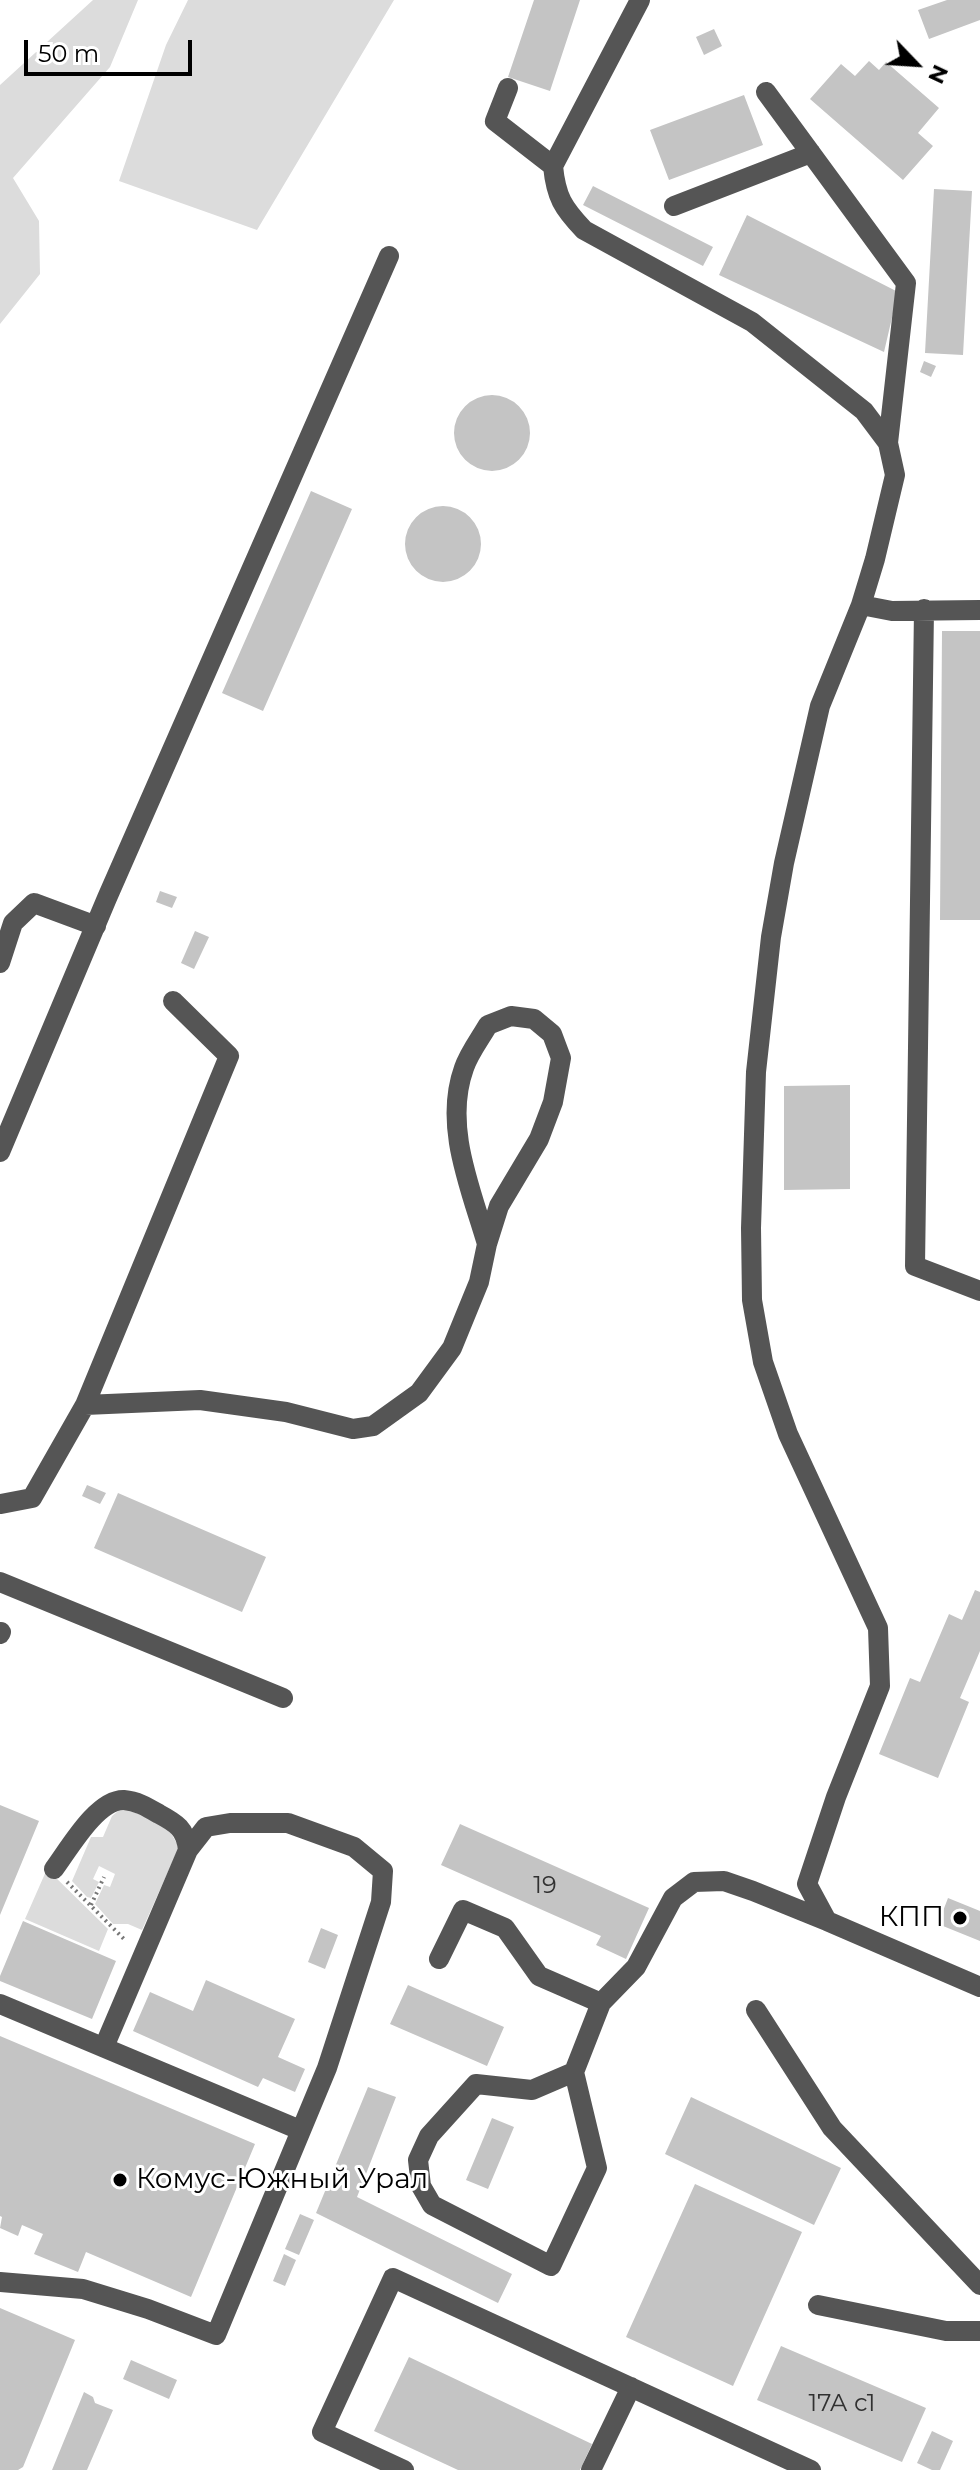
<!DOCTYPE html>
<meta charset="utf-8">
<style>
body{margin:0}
#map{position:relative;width:980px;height:2470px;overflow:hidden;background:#fff;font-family:Montserrat,sans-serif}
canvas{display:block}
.north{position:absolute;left:876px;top:24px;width:80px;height:80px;-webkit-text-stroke:6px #fff;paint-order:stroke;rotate:115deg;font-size:22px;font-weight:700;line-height:32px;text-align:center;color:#000}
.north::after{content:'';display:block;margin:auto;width:28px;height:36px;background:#000;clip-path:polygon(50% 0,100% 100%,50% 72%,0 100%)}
.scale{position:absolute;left:24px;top:40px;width:168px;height:36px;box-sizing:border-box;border:4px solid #000;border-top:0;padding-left:10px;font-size:24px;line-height:28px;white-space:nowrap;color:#000;-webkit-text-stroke:6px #fff;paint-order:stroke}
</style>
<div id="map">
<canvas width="980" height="2470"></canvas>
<div class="north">N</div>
<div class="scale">50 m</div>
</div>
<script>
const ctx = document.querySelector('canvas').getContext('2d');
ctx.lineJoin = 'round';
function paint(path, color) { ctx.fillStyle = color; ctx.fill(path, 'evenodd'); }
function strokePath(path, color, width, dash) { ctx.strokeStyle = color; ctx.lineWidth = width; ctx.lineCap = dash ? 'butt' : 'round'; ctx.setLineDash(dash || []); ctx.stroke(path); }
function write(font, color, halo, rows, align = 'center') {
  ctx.font = font + ' Montserrat,sans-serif'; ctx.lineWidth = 6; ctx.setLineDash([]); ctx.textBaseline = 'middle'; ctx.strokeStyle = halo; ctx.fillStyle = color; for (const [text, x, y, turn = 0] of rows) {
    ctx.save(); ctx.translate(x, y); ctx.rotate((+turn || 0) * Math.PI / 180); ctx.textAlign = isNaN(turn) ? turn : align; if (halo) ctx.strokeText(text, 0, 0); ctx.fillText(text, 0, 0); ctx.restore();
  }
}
const green = new Path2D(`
 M 93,0 L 138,0 L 110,67 L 13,178 L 39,221 L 40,274 L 0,324 L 0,85 Z
 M 188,0 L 394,0 L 257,230 L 119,181 L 166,45 Z
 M 123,1807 L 168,1828 L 179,1847 L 142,1930 L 128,1924 L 113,1924 L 95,1904 L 104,1885 L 110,1887 L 115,1874 L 99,1866 L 93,1879 L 99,1882 L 91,1898 L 87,1897 L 72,1881 L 91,1837 L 103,1837 L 112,1816 Z
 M 47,1869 L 108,1929 L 99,1951 L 25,1919 Z`);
const building = new Path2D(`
 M 534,0 L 580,0 L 550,91 L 508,77 Z
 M 947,0 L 980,0 L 980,20 L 929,39 L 918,10 Z
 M 714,29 L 722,46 L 704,55 L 696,37 Z
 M 869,61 L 879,70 L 886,62 L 939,108 L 918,133 L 933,146 L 903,180 L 810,99 L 841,64 L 855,76 Z
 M 744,95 L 763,145 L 669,180 L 650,130 Z
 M 593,186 L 713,247 L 703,266 L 583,205 Z
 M 934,189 L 972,191 L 963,355 L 925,353 Z
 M 747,215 L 898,292 L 884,352 L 719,275 Z
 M 924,361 L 936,366 L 931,377 L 920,372 Z
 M454 433a38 38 0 1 1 76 0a38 38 0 1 1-76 0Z
 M 311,491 L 352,509 L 263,711 L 222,693 Z
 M405 544a38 38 0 1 1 76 0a38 38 0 1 1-76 0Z
 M 942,631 L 980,631 L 980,920 L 940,920 Z
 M 160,891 L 177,897 L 172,908 L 156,902 Z
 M 195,931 L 209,937 L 194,969 L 181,963 Z
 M 850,1085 L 850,1189 L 784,1190 L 784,1086 Z
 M 87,1485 L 106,1493 L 100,1504 L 82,1496 Z
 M 118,1493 L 266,1557 L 242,1612 L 94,1548 Z
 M 975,1590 L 980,1592 L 980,1651 L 960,1698 L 969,1702 L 938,1778 L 879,1754 L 910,1678 L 920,1682 L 949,1614 L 962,1620 Z
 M 0,1805 L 39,1821 L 0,1915 Z
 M 460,1824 L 649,1908 L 626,1959 L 596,1945 L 601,1936 L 441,1865 Z
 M 948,1898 L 980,1911 L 980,1941 L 938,1924 Z
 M 23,1921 L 116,1961 L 92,2019 L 0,1981 L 0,1976 Z
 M 321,1928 L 338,1935 L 325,1969 L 308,1962 Z
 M 206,1980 L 295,2019 L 278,2057 L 305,2069 L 295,2092 L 263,2078 L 258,2087 L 133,2031 L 150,1992 L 193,2011 Z
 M 408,1985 L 504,2027 L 487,2066 L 390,2024 Z
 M 0,2036 L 255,2144 L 191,2297 L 86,2252 L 78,2272 L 34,2254 L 43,2234 L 22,2225 L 18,2236 L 0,2228 L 2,2217 L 0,2216 Z
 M 368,2087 L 396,2097 L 357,2197 L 512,2274 L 498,2303 L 316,2213 Z
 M 691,2097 L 841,2168 L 814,2225 L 665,2154 Z
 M 492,2118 L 514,2127 L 488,2189 L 466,2180 Z
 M 695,2184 L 802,2232 L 733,2386 L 626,2337 Z
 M 300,2214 L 314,2220 L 299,2255 L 285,2249 Z
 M 284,2254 L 296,2260 L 285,2286 L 273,2281 Z
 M 0,2308 L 75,2340 L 23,2467 L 18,2470 L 0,2470 Z
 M 781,2346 L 926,2408 L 902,2462 L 757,2400 Z
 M 409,2357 L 592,2444 L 580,2470 L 458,2470 L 374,2431 Z
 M 131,2360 L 177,2380 L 169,2399 L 123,2379 Z
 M 84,2392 L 93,2397 L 95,2403 L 113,2410 L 87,2470 L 52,2470 Z
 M 932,2431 L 953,2441 L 940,2470 L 932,2470 L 917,2463 Z`);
const path = new Path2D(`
 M 67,1882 L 126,1941
 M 91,1905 L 104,1877`);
const minor = new Path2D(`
 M 640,0 L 553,166 C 556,197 563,208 584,230 L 752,322 L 864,411 L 888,443 L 895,475 L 875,559 L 861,605 L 820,706 L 784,863 L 771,937 L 756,1072 L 751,1228 L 752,1300 L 763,1362 L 788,1434 L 878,1628 L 880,1686 L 836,1797 L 807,1884 L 827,1921 L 980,1987
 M 508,88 L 495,121 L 553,166
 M 766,92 L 906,283 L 888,443
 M 674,206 L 811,153
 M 861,605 L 892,611 L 980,610
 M 924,609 L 915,1266 L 980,1291
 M 0,963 L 13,923 L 34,903 L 96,926
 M 0,1152 L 107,898 L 389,256
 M 85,1405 L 229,1056 L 173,1001
 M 1,1504 L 32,1498 L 85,1405 L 200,1400 L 286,1412 L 353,1429 L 373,1426 L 419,1393 L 452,1348 L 479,1282 L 487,1244 L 499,1206 L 539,1139 L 553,1102 L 561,1058 L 552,1034 L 534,1019 L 511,1016 L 488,1025 C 480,1039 469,1053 464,1068 C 443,1126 471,1189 487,1244
 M 0,1582 L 283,1698
 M 0,1634 L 1,1632
 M 54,1869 C 69,1849 97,1799 124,1800 C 137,1801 147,1807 159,1814 C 176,1823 186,1829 188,1850
 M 439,1959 L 463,1910 L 505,1928 L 539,1976 L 601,2003
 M 0,2004 L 300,2130
 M 756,2010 L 832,2128 L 980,2285
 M 574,2072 L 597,2168 L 551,2266 L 432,2205 L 421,2186 L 418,2160 L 429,2136 L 476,2084 L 532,2090 L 574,2072 L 601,2003 L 636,1967 L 673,1898 L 694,1882 L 724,1881 L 753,1891 L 827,1921
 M 0,2282 L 83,2289 L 148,2309 L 216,2335 L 327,2068 L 381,1902 L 383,1871 L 354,1847 L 288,1823 L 230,1823 L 206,1827 L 188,1850 L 104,2047
 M 818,2305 L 946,2331 L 980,2331
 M 404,2470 L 322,2432 L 393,2278 L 811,2470
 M 591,2470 L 631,2387`);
const markers = [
 [960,1918,8,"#000"],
 [120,2180,8,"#000"]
];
const numberNames = [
 ["19",545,1886],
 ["17А с1",842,2404]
];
const poiNames = [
 ["КПП",944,1918],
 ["Комус-Южный Урал",136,2180,"left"]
];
paint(green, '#dcdcdc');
paint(building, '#c4c4c4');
strokePath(path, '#777', 4, [2, 4]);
strokePath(minor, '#555', 20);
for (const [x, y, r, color] of markers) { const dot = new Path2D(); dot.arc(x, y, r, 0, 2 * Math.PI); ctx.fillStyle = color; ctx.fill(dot); strokePath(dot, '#fff', 3); }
write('24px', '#313131', null, numberNames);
write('28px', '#000', '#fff', poiNames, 'right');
</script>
